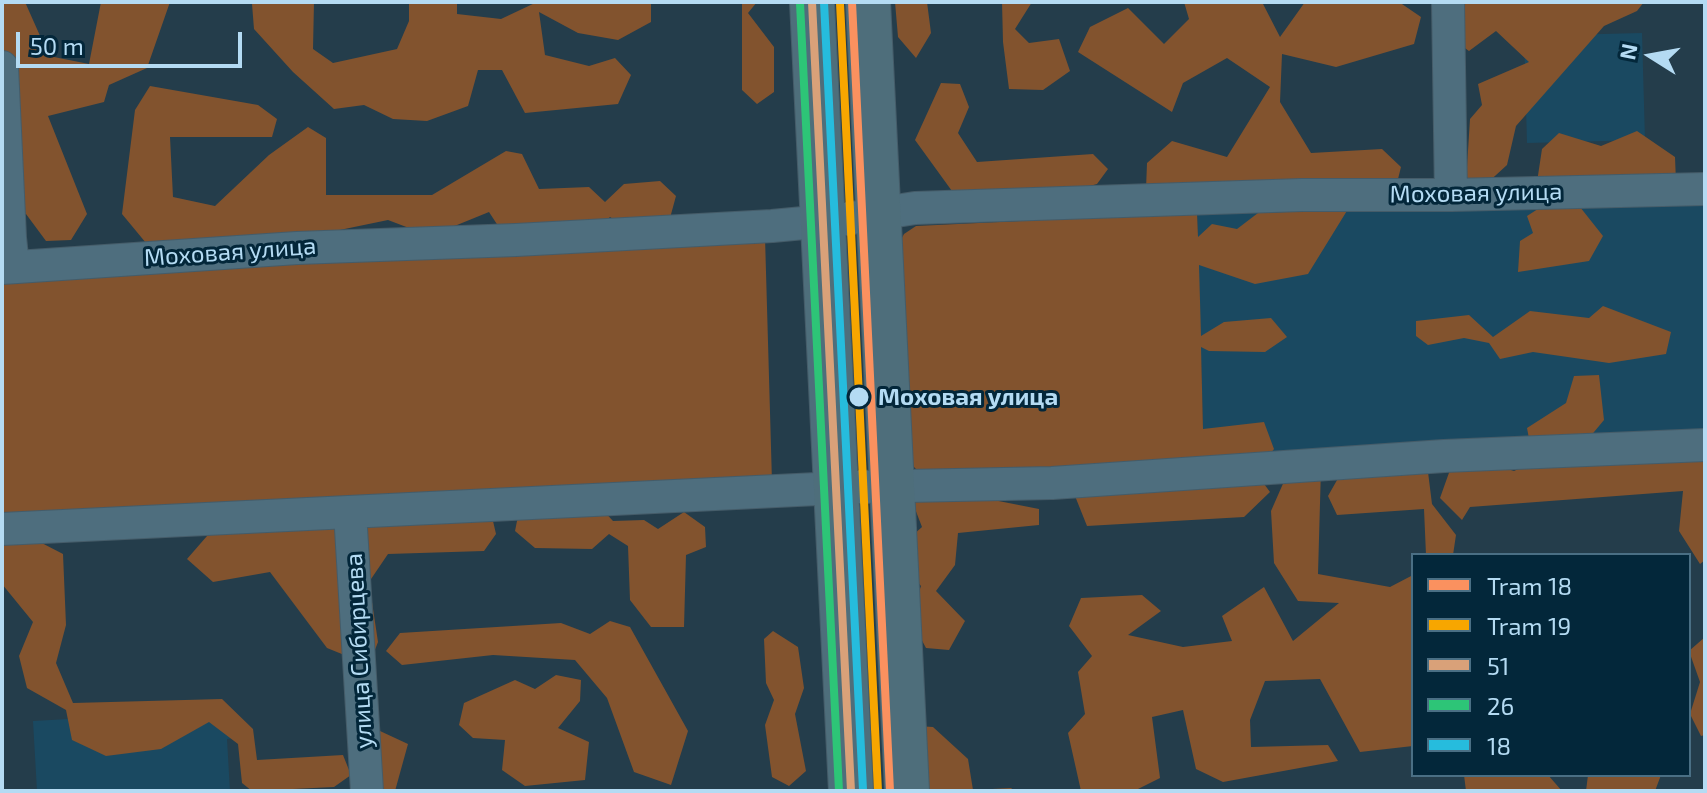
<!DOCTYPE html>
<meta charset="utf-8">
<style>
body{margin:0}
#map{position:relative;width:1707px;height:793px;overflow:hidden;background:#243d4b;font-family:"Exo 2",sans-serif}
canvas{display:block}
.frame{position:absolute;inset:0;border:4px solid #b4dbf3;pointer-events:none}
.legend{position:absolute;left:1411px;top:553px;width:280px;height:224px;box-sizing:border-box;background:#03273a;border:2px solid #4a6f84;margin:0;padding:10px 14px;list-style:none;font-size:24px;color:#b4dbf3}
.legend li{display:flex;align-items:center;gap:16px;height:40px}
.legend b{width:40px;border:2px solid #4a6f84}
.north{position:absolute;left:1611px;top:16px;width:80px;height:80px;-webkit-text-stroke:6px #03273a;paint-order:stroke;rotate:281deg;font-size:22px;font-weight:700;line-height:32px;text-align:center;color:#b4dbf3}
.north::after{content:'';display:block;margin:auto;width:28px;height:36px;background:#b4dbf3;clip-path:polygon(50% 0,100% 100%,50% 72%,0 100%)}
.scale{position:absolute;left:16px;top:32px;width:226px;height:36px;box-sizing:border-box;border:4px solid #b4dbf3;border-top:0;padding-left:10px;font-size:24px;line-height:28px;white-space:nowrap;color:#b4dbf3;-webkit-text-stroke:6px #03273a;paint-order:stroke}
</style>
<div id="map">
<canvas width="1707" height="793"></canvas>
<div class="frame"></div>
<ul class="legend">
<li><b style="height:10px;background:#fa915f"></b>Tram 18</li>
<li><b style="height:10px;background:#f7a600"></b>Tram 19</li>
<li><b style="height:10px;background:#d9a179"></b>51</li>
<li><b style="height:10px;background:#2dc577"></b>26</li>
<li><b style="height:10px;background:#26bcdd"></b>18</li>
</ul>
<div class="north">N</div>
<div class="scale">50 m</div>
</div>
<script>
const ctx = document.querySelector('canvas').getContext('2d');
ctx.lineJoin = 'round';
function paint(path, color) { ctx.fillStyle = color; ctx.fill(path, 'evenodd'); }
function strokePath(path, color, width, dash) { ctx.strokeStyle = color; ctx.lineWidth = width; ctx.lineCap = dash ? 'butt' : 'round'; ctx.setLineDash(dash || []); ctx.stroke(path); }
function write(font, color, halo, rows, align = 'center') {
  ctx.font = font + ' "Exo 2",sans-serif'; ctx.lineWidth = 6; ctx.setLineDash([]); ctx.textBaseline = 'middle'; ctx.strokeStyle = halo; ctx.fillStyle = color; for (const [text, x, y, turn = 0] of rows) {
    ctx.save(); ctx.translate(x, y); ctx.rotate((+turn || 0) * Math.PI / 180); ctx.textAlign = isNaN(turn) ? turn : align; if (halo) ctx.strokeText(text, 0, 0); ctx.fillText(text, 0, 0); ctx.restore();
  }
}
const built = new Path2D(`
 M 1642,33 L 1645,140 L 1527,143 L 1524,36 Z
 M 1705,201 L 1705,441 L 1204,464 L 1197,212 Z
 M 231,710 L 233,738 L 227,739 L 230,791 L 37,791 L 33,721 Z`);
const green = new Path2D(`
 M 2,2 L 25,2 L 49,56 L 89,64 L 101,2 L 170,2 L 147,68 L 109,85 L 104,102 L 48,116 L 87,214 L 71,240 L 46,241 L 26,214 L 2,221 Z
 M 255,2 L 314,2 L 313,49 L 333,63 L 397,49 L 409,21 L 409,2 L 457,2 L 457,14 L 501,19 L 537,2 L 651,2 L 651,22 L 618,40 L 578,33 L 539,12 L 545,55 L 589,66 L 615,58 L 631,75 L 618,104 L 525,113 L 502,70 L 478,70 L 468,106 L 427,121 L 393,119 L 364,105 L 334,109 L 293,72 L 254,29 L 252,4 Z
 M 742,2 L 757,2 L 748,13 L 774,47 L 774,92 L 757,104 L 742,90 Z
 M 895,2 L 927,2 L 931,33 L 916,58 L 898,37 Z
 M 1002,2 L 1032,2 L 1015,29 L 1029,43 L 1059,39 L 1070,71 L 1043,90 L 1009,89 L 1003,42 Z
 M 1184,2 L 1262,2 L 1280,37 L 1305,2 L 1399,2 L 1421,17 L 1414,44 L 1336,67 L 1282,54 L 1280,102 L 1311,153 L 1382,149 L 1401,167 L 1394,195 L 1353,201 L 1308,274 L 1255,284 L 1199,265 L 1201,336 L 1224,322 L 1271,318 L 1287,337 L 1265,352 L 1209,351 L 1201,347 L 1203,429 L 1264,422 L 1274,449 L 1256,473 L 1270,492 L 1244,517 L 1087,526 L 1075,496 L 920,473 L 906,459 L 894,253 L 904,234 L 916,226 L 1145,215 L 1147,163 L 1172,141 L 1227,157 L 1270,87 L 1227,58 L 1183,83 L 1172,112 L 1078,52 L 1090,27 L 1128,8 L 1164,44 L 1189,19 ZM 1283,188 L 1286,212 L 1258,213 L 1237,229 L 1212,224 L 1198,237 L 1197,212 Z
 M 1438,2 L 1644,2 L 1637,11 L 1604,26 L 1516,126 L 1507,165 L 1484,186 L 1466,182 L 1470,119 L 1482,105 L 1478,84 L 1529,62 L 1496,31 L 1469,51 L 1442,32 Z
 M 941,83 L 960,84 L 969,107 L 958,133 L 977,162 L 1093,154 L 1108,169 L 1097,184 L 1039,200 L 957,198 L 915,140 Z
 M 150,86 L 258,105 L 277,119 L 272,137 L 170,137 L 173,197 L 215,206 L 269,155 L 308,127 L 326,138 L 326,195 L 432,195 L 506,151 L 522,154 L 539,189 L 589,187 L 605,202 L 624,184 L 660,181 L 676,196 L 670,218 L 627,228 L 610,217 L 597,229 L 504,235 L 489,212 L 430,236 L 388,220 L 277,243 L 146,243 L 122,214 L 135,110 Z
 M 1637,131 L 1675,157 L 1676,182 L 1537,182 L 1542,149 L 1559,133 L 1601,146 Z
 M 1541,207 L 1580,207 L 1603,236 L 1589,261 L 1518,272 L 1520,241 L 1533,233 L 1527,216 Z
 M 765,237 L 772,482 L 490,508 L 496,534 L 484,551 L 388,554 L 369,582 L 378,642 L 369,665 L 327,648 L 270,572 L 213,582 L 187,559 L 207,536 L 198,510 L 2,521 L 2,282 L 14,279 Z
 M 1603,306 L 1671,332 L 1666,354 L 1609,363 L 1533,352 L 1500,359 L 1489,343 L 1464,338 L 1428,345 L 1416,336 L 1416,321 L 1469,315 L 1493,337 L 1530,311 L 1589,318 Z
 M 1599,375 L 1604,420 L 1579,450 L 1530,444 L 1527,428 L 1566,403 L 1574,376 Z
 M 1456,453 L 1514,471 L 1543,457 L 1705,456 L 1705,560 L 1700,564 L 1679,531 L 1683,491 L 1470,507 L 1462,520 L 1440,498 Z
 M 1345,466 L 1428,472 L 1432,504 L 1456,535 L 1453,555 L 1426,555 L 1424,509 L 1337,515 L 1328,496 Z
 M 1321,468 L 1318,574 L 1390,587 L 1413,575 L 1413,746 L 1360,752 L 1320,679 L 1265,681 L 1250,720 L 1251,747 L 1328,745 L 1338,761 L 1223,782 L 1196,769 L 1183,710 L 1152,717 L 1160,778 L 1134,791 L 1081,791 L 1068,733 L 1085,714 L 1078,672 L 1092,656 L 1069,626 L 1081,598 L 1142,595 L 1161,611 L 1128,635 L 1183,647 L 1232,641 L 1222,616 L 1264,587 L 1293,641 L 1339,603 L 1298,601 L 1274,563 L 1271,511 L 1289,470 Z
 M 948,491 L 1039,509 L 1039,525 L 958,533 L 955,565 L 936,591 L 965,621 L 949,650 L 926,648 L 910,618 L 921,586 L 893,553 L 922,527 L 912,501 Z
 M 600,507 L 613,521 L 644,520 L 658,529 L 684,512 L 705,527 L 706,547 L 686,555 L 684,627 L 651,627 L 630,600 L 628,546 L 609,534 L 592,549 L 535,548 L 515,531 L 519,511 Z
 M 2,537 L 34,539 L 63,554 L 66,625 L 56,663 L 73,703 L 222,699 L 253,729 L 257,760 L 343,755 L 351,775 L 334,787 L 252,791 L 242,783 L 238,744 L 209,722 L 161,749 L 106,756 L 72,740 L 66,710 L 27,688 L 19,656 L 33,622 L 2,584 Z
 M 610,621 L 630,627 L 688,731 L 671,785 L 634,772 L 607,698 L 575,660 L 493,655 L 402,665 L 386,651 L 400,633 L 561,623 L 590,634 Z
 M 773,631 L 798,647 L 804,688 L 795,714 L 806,771 L 789,786 L 772,777 L 765,725 L 774,700 L 766,683 L 764,639 Z
 M 1705,637 L 1705,735 L 1701,736 L 1690,714 L 1700,682 L 1689,651 Z
 M 556,675 L 581,680 L 580,701 L 558,728 L 589,742 L 585,780 L 525,786 L 502,770 L 505,740 L 473,738 L 459,725 L 464,703 L 515,680 L 535,689 Z
 M 917,726 L 933,727 L 968,759 L 973,790 L 1011,788 L 1015,791 L 915,791 Z
 M 380,731 L 408,744 L 395,791 L 369,791 L 359,753 Z
 M 1464,775 L 1548,775 L 1562,791 L 1466,791 Z
 M 1588,775 L 1661,775 L 1655,791 L 1586,791 Z`);
const street = new Path2D(`
 M 1448,2 L 1451,195
 M 2,67 L 10,238 L 13,266
 M 2,268 L 297,248 L 516,240 L 772,226 L 846,219 L 915,208 L 1302,195 L 1451,195 L 1705,189
 M 350,512 L 367,791
 M 2,529 L 858,487 L 1052,483 L 1444,456 L 1705,445`);
const secondary = new Path2D(`
 M 812,2 L 851,791
 M 868,2 L 907,791`);
const bus1 = new Path2D(`
 M 812,2 L 851,791`);
const bus2 = new Path2D(`
 M 800,3 L 839,791`);
const bus3 = new Path2D(`
 M 824,2 L 863,790`);
const tram1 = new Path2D(`
 M 852,2 L 890,791`);
const tram2 = new Path2D(`
 M 840,3 L 878,791`);
const markers = [
 [859,397,11,"#b4dbf3"]
];
const streetNames = [
 ["Моховая улица",1476,193,-1],
 ["Моховая улица",230,252,-4],
 ["улица Сибирцева",359,651,-93]
];
const stopNames = [
 ["Моховая улица",878,397]
];
paint(built, '#1a4961');
paint(green, '#82532e');
strokePath(street, '#455c69', 34);
strokePath(secondary, '#455c69', 46);
strokePath(street, '#4e6e7e', 32);
strokePath(secondary, '#4e6e7b', 44);
strokePath(bus1, '#d9a179', 8);
strokePath(bus2, '#2dc577', 8);
strokePath(bus3, '#26bcdd', 8);
strokePath(tram1, '#fa915f', 8);
strokePath(tram2, '#f7a600', 8);
for (const [x, y, r, color] of markers) { const dot = new Path2D(); dot.arc(x, y, r, 0, 2 * Math.PI); ctx.fillStyle = color; ctx.fill(dot); strokePath(dot, '#03273a', 3); }
write('24px', '#b4dbf3', '#03273a', streetNames);
write('bold 24px', '#b4dbf3', '#03273a', stopNames, 'left');
</script>
